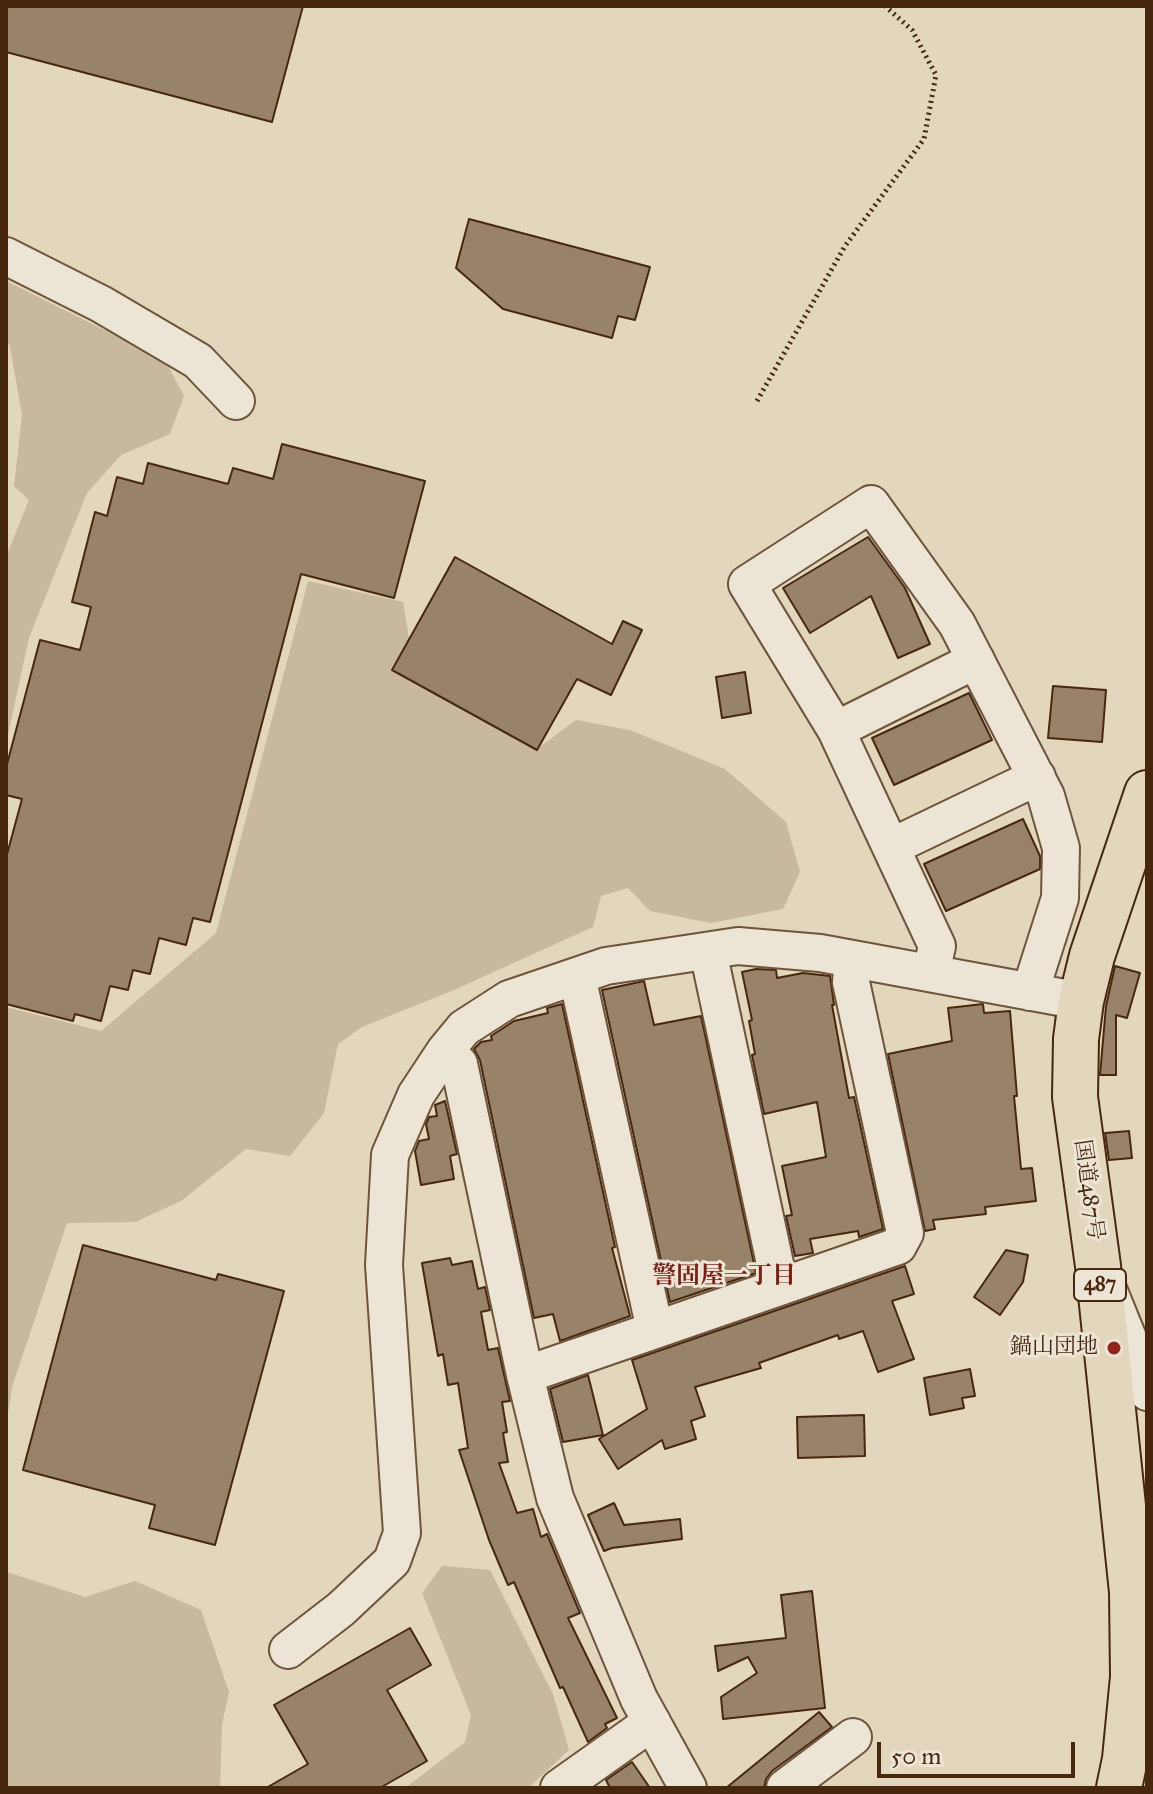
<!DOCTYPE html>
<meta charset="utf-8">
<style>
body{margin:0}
#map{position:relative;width:1153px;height:1794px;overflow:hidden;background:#e2d6bd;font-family:"IM FELL Great Primer",serif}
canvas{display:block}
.frame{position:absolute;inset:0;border:8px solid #47280f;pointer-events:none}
.scale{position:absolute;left:877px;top:1742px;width:198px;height:36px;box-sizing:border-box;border:4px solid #47280f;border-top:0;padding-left:10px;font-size:24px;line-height:28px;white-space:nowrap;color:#47280f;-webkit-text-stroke:6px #ece4d4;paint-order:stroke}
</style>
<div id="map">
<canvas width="1153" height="1794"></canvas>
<div class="frame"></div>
<div class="scale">50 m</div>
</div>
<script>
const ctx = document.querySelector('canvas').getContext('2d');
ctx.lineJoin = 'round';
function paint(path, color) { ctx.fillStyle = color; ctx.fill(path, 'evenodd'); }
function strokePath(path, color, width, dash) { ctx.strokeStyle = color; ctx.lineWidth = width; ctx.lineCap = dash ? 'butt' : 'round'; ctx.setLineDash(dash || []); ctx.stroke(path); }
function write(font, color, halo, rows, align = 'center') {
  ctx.font = font + ' "IM FELL Great Primer","Noto Serif JP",serif'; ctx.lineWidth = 6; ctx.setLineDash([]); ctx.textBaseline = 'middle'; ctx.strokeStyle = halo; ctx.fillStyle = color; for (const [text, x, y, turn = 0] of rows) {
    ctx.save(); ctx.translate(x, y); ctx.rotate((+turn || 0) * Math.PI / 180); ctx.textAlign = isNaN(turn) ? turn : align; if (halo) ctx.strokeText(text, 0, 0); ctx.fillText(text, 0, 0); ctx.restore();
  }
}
const green = new Path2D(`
 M 6,281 L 165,360 L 184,396 L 170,434 L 121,455 L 87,493 L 29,638 L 6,744 L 6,557 L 29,500 L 14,486 L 22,415 L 10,347 L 6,339 Z
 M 308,581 L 403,602 L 417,685 L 538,748 L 576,720 L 630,730 L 725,769 L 786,822 L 800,872 L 783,909 L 711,923 L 650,911 L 628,888 L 601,896 L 593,927 L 454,990 L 362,1027 L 338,1044 L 324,1113 L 290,1156 L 246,1149 L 181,1201 L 135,1222 L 67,1223 L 12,1387 L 6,1427 L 6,1007 L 101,1031 L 216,933 Z
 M 6,1554 L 7,1572 L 85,1597 L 135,1581 L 201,1610 L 229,1692 L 222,1725 L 220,1788 L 6,1788 Z
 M 442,1566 L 490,1570 L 553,1694 L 569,1750 L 528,1788 L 405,1788 L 465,1742 L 471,1715 L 422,1593 Z`);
const building = new Path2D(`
 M 6,6 L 303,6 L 272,122 L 6,52 Z
 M 469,219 L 650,267 L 635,320 L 618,316 L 612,338 L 503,309 L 456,268 Z
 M 282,444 L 425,481 L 394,598 L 301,574 L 210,922 L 193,918 L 186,945 L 159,938 L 150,974 L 133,970 L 128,990 L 110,986 L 101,1021 L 75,1014 L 73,1021 L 6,1004 L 6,858 L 22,799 L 6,795 L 6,768 L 40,640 L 80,650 L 91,607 L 72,602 L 95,512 L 107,516 L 117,477 L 143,484 L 148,463 L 228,484 L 233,468 L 273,479 Z
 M 868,537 L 905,588 L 930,644 L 898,658 L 871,596 L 810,633 L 783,588 Z
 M 455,557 L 612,644 L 623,621 L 642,630 L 611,695 L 577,679 L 537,750 L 392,670 Z
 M 745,672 L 751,713 L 722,718 L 716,677 Z
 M 1053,686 L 1106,690 L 1102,742 L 1048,738 Z
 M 969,693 L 992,740 L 894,785 L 872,738 Z
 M 1023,819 L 1040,856 L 1040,869 L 946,911 L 924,864 Z
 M 1115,966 L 1140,973 L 1127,1018 L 1116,1015 L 1116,1075 L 1100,1075 L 1106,1006 Z
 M 756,969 L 776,970 L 777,978 L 803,973 L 830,976 L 834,1005 L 832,1005 L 849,1098 L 854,1097 L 883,1229 L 859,1237 L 858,1231 L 810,1239 L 813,1253 L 795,1256 L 786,1216 L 792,1215 L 782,1166 L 826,1157 L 817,1102 L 764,1114 L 752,1055 L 755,1054 L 749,1021 L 752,1020 L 742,972 Z
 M 644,981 L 654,1025 L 701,1016 L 756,1273 L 670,1302 L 602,990 Z
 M 562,1004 L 615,1247 L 612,1248 L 630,1316 L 560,1341 L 553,1314 L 534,1318 L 480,1060 L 474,1049 L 481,1042 L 492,1040 L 491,1036 L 514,1021 L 548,1013 L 547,1008 Z
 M 983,1004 L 984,1013 L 1010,1011 L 1017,1096 L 1014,1096 L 1021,1169 L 1032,1168 L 1036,1201 L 985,1207 L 986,1214 L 933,1220 L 935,1229 L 925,1231 L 888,1054 L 952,1041 L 948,1008 Z
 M 445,1101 L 457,1154 L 450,1156 L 454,1179 L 421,1185 L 415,1151 L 419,1141 L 429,1139 L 426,1124 L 429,1117 L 437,1116 L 435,1105 Z
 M 1129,1131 L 1132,1158 L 1109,1160 L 1105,1133 Z
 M 83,1245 L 216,1280 L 218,1274 L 284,1291 L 215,1545 L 149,1528 L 155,1505 L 23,1470 Z
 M 1006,1250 L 1028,1255 L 1023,1282 L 1000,1315 L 974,1297 Z
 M 450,1258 L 452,1265 L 472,1261 L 478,1289 L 485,1287 L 490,1310 L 481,1312 L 488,1350 L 498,1348 L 510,1401 L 502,1402 L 507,1432 L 503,1433 L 508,1462 L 499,1463 L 517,1513 L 533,1509 L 541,1537 L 547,1534 L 580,1613 L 568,1618 L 617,1718 L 605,1724 L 607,1728 L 588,1742 L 563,1687 L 560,1688 L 514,1582 L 508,1585 L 489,1540 L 459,1450 L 468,1448 L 458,1383 L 448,1385 L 443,1354 L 438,1356 L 422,1263 Z
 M 905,1266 L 914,1294 L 892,1301 L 914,1359 L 878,1372 L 863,1331 L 839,1339 L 838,1335 L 759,1363 L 761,1368 L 695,1387 L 705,1416 L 691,1421 L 696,1439 L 665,1449 L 662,1440 L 618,1469 L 599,1439 L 647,1409 L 632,1360 Z
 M 970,1369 L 975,1396 L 962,1398 L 964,1408 L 930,1415 L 924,1378 Z
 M 588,1375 L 603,1435 L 563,1442 L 550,1389 Z
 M 864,1415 L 865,1456 L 798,1458 L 797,1417 Z
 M 614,1503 L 624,1525 L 680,1519 L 682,1539 L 612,1548 L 604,1551 L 588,1515 Z
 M 812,1591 L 825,1708 L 723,1719 L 721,1697 L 757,1673 L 748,1657 L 718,1671 L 715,1646 L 786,1638 L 781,1595 Z
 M 410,1628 L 431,1665 L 387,1690 L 427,1761 L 380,1788 L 266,1788 L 308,1764 L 274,1705 Z
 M 819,1712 L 832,1727 L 772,1771 L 766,1779 L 764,1788 L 726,1788 Z
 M 632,1762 L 650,1788 L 610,1788 L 606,1780 Z`);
const path = new Path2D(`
 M 757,401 L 845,246 L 924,139 L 936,75 L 912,30 L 885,6`);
const minor = new Path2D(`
 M 6,256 L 101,304 L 198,361 L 236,401
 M 836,730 L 976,660
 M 891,847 L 1037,777
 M 708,951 L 780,1287
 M 931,973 L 937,946 L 836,730 L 747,584 L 871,504 L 957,624 L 1046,796 L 1061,848 L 1060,898 L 1030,992
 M 577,976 L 655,1330
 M 445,1051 L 459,1064 L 525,1375 L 555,1498 L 639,1699 L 688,1788
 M 1108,1289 L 1139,1365 L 1147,1392
 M 525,1375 L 898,1246 L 905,1233 L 851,982 L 853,959
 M 288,1650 L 341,1609 L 392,1561 L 402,1533 L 384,1265 L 390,1155 L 416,1095 L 445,1051 L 464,1028 L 509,999 L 606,966 L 738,946 L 820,953 L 1081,1001
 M 559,1788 L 652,1722
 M 785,1788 L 853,1737`);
const highway = new Path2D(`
 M 1119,1788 L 1125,1759 L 1133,1677 L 1132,1592 L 1098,1266 L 1075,1097 L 1076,1039 L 1081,1001 L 1092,956 L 1147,793`);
const markers = [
 [1114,1348,8,"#8f2418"]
];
const shields = [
 [1100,1285,52]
];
const shieldNames = [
 ["487",1100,1285]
];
const streetNames = [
 ["国道487号",1088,1190,82]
];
const poiNames = [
 ["鍋山団地",1098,1348]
];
const neighbourhoodNames = [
 ["警固屋一丁目",724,1277]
];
paint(green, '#c8b89f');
paint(building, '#988269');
strokePath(building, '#47280f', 2);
strokePath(minor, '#6e543a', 40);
strokePath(highway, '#47280f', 48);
strokePath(path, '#47280f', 5, [2, 4]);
strokePath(minor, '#ece4d4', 36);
strokePath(highway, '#e2d6bd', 44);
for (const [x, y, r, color] of markers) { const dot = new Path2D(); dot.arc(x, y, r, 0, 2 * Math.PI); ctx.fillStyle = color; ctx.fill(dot); strokePath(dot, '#ece4d4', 3); }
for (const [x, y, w] of shields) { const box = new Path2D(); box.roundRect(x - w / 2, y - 16, w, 32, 6); ctx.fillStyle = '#ece4d4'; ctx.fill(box); strokePath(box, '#47280f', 2); }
write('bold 20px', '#47280f', null, shieldNames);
write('22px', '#47280f', '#ece4d4', streetNames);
write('22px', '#47280f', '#ece4d4', poiNames, 'right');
write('bold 24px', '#7a1f14', '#ece4d4', neighbourhoodNames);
</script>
